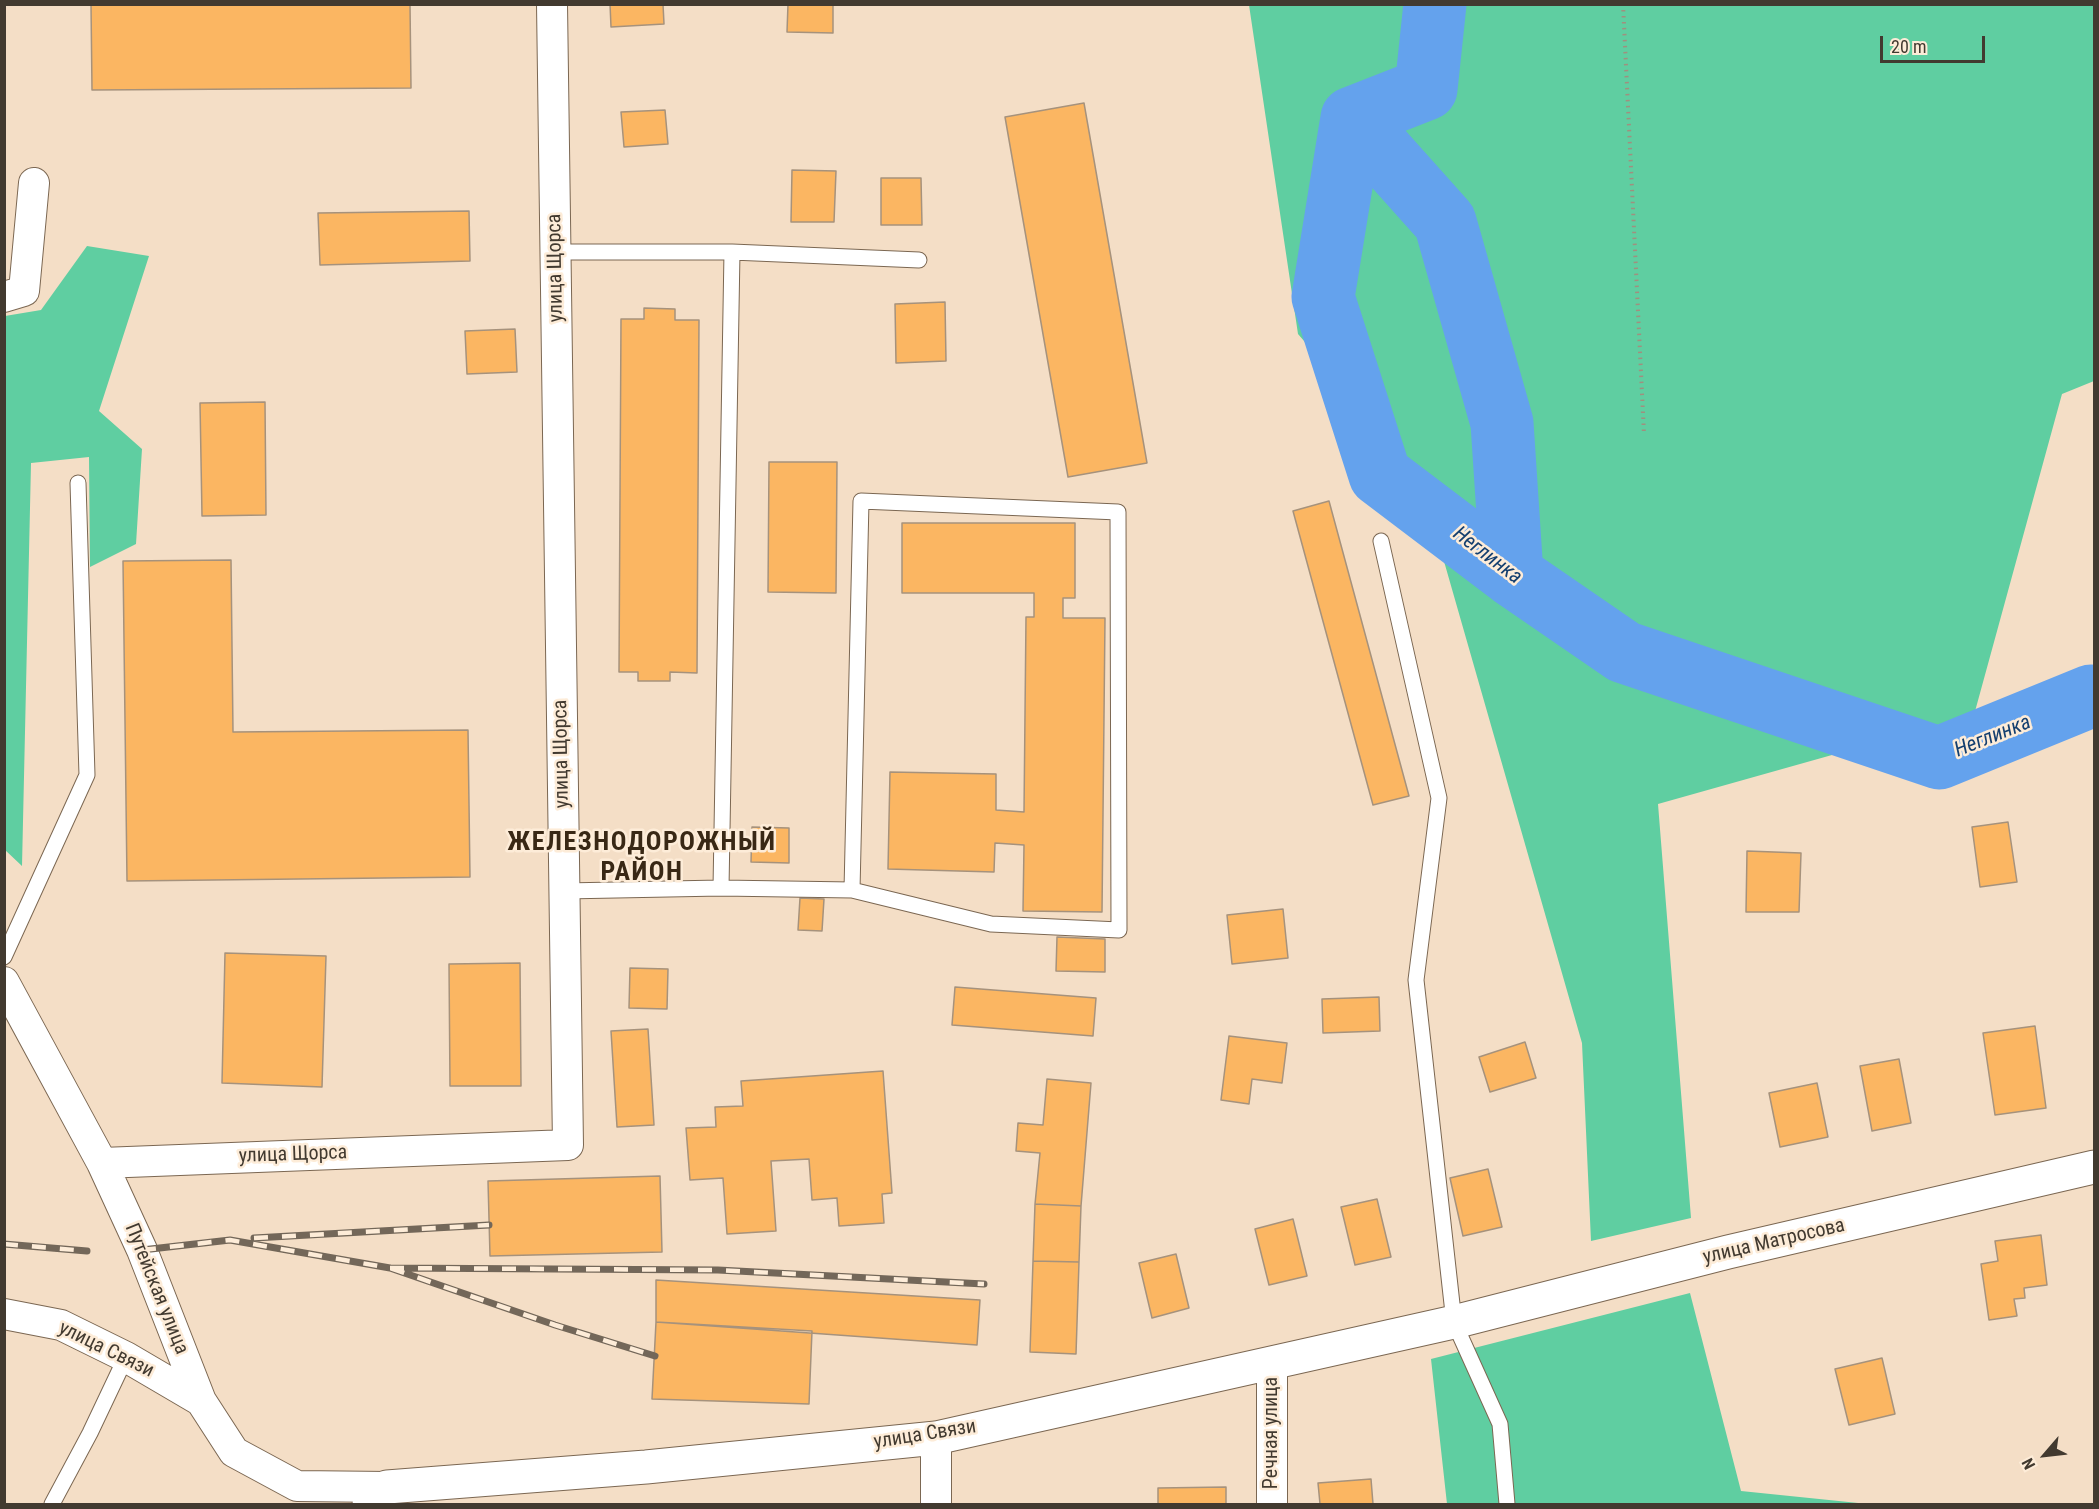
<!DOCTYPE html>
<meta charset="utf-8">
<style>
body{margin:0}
#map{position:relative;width:2099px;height:1509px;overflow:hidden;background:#f4dec6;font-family:"Roboto Condensed",sans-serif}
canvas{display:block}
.frame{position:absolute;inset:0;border:6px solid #423a30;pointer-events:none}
.north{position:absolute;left:2015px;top:1425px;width:60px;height:60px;-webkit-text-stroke:4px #fdecd8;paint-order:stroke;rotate:242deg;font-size:16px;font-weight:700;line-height:24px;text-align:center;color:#423a30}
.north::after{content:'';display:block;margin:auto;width:21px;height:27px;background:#423a30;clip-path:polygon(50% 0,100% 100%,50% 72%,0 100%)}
.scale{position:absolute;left:1880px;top:36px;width:105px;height:27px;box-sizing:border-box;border:3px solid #423a30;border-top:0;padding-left:8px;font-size:18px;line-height:21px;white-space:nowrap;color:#423a30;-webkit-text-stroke:4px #fdecd8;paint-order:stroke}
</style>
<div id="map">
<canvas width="2099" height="1509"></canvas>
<div class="frame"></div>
<div class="north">N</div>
<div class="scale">20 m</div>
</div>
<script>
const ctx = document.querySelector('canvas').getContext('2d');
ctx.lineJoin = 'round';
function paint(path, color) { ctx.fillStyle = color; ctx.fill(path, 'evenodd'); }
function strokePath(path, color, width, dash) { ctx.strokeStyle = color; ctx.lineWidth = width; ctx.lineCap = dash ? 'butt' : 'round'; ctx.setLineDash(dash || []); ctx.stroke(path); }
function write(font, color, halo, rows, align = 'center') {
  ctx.font = font + ' "Roboto Condensed",sans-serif'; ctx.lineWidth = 5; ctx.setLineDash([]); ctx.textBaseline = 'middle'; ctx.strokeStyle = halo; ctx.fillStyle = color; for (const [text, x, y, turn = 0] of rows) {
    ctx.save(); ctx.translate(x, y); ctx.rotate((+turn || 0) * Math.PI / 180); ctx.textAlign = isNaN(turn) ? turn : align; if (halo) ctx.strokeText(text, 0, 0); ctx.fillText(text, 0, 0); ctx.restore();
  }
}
const green = new Path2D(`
 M 1249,5 L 2094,5 L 2094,381 L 2062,394 L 1974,715 L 1658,804 L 1691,1218 L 1591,1241 L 1582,1043 L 1419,474 L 1298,334 Z
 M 87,246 L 149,256 L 99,411 L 142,449 L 136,544 L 90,567 L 89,457 L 31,463 L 22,866 L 4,849 L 5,316 L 41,310 Z
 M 1690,1293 L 1741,1491 L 1868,1504 L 1447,1504 L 1431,1359 Z`);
const river = new Path2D(`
 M 1435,4 L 1426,89 L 1352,118 L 1323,297 L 1380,475 L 1512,575 L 1624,652 L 1939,758 L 2091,696 L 2094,697
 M 1352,118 L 1445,222 L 1502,423 L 1512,575`);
const building = new Path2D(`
 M 91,4 L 410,4 L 411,88 L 92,90 Z
 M 610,4 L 663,4 L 664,24 L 611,27 Z
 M 788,4 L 833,4 L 833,33 L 787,32 Z
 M 1084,103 L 1147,463 L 1068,477 L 1005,117 Z
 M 665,110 L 668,144 L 624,147 L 621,112 Z
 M 792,170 L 836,171 L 834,222 L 791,222 Z
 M 881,178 L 921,178 L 922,225 L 881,225 Z
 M 469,211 L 470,261 L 320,265 L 318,213 Z
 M 945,302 L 946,361 L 896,363 L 895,304 Z
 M 644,308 L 675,309 L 675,320 L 699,320 L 697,673 L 670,672 L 670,681 L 638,681 L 638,672 L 619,672 L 621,319 L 644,319 Z
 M 515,329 L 517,372 L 467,374 L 465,331 Z
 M 265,402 L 266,515 L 202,516 L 200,403 Z
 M 769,462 L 837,462 L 836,593 L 768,592 Z
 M 1329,501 L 1409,796 L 1373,805 L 1293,511 Z
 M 902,523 L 1075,523 L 1075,598 L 1063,598 L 1063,618 L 1105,618 L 1102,912 L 1023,911 L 1024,845 L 995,843 L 994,872 L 888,869 L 890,772 L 996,774 L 996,810 L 1024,812 L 1026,617 L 1034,617 L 1034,593 L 902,593 Z
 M 231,560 L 233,732 L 468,730 L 470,877 L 127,881 L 123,561 Z
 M 2008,822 L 2017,882 L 1980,887 L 1972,827 Z
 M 752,827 L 789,828 L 789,863 L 751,862 Z
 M 1747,851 L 1801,853 L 1799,912 L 1746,912 Z
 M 800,898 L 824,899 L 822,931 L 798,930 Z
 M 1283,909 L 1288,958 L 1232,964 L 1227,915 Z
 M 1057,937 L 1105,939 L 1105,972 L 1056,971 Z
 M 225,953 L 326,956 L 322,1087 L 222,1083 Z
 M 520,963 L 521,1086 L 450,1086 L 449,964 Z
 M 630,968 L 668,969 L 667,1009 L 629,1008 Z
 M 955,987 L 1096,998 L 1093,1036 L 952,1025 Z
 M 1379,997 L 1380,1031 L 1323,1033 L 1322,999 Z
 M 2035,1026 L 2046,1108 L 1995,1115 L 1983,1033 Z
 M 648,1029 L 654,1125 L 617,1127 L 611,1031 Z
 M 1229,1036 L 1287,1043 L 1282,1083 L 1252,1079 L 1249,1104 L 1221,1100 Z
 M 1525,1042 L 1536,1078 L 1490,1092 L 1479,1057 Z
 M 1899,1059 L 1911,1123 L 1872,1131 L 1860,1066 Z
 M 883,1071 L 892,1193 L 882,1194 L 884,1223 L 839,1226 L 837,1198 L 812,1200 L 809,1159 L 771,1161 L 776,1231 L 727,1234 L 723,1178 L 690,1180 L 686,1128 L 716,1127 L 715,1107 L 743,1106 L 741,1081 Z
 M 1047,1079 L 1091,1083 L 1081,1206 L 1035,1204 L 1040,1153 L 1016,1151 L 1018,1123 L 1043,1125 Z
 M 1817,1083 L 1828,1137 L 1780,1147 L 1769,1093 Z
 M 1488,1169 L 1502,1227 L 1463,1236 L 1450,1178 Z
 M 660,1176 L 662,1252 L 490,1256 L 488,1181 Z
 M 1377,1199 L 1391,1257 L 1355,1265 L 1341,1207 Z
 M 1035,1204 L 1081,1206 L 1079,1262 L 1033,1261 Z
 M 1293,1219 L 1307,1276 L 1269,1285 L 1255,1229 Z
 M 2041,1235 L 2047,1285 L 2024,1288 L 2025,1298 L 2014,1299 L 2017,1316 L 1989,1320 L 1981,1264 L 1998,1261 L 1995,1241 Z
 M 1176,1254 L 1189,1308 L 1152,1318 L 1139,1263 Z
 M 1033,1261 L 1079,1262 L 1076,1354 L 1030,1352 Z
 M 656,1280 L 980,1300 L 977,1345 L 656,1322 Z
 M 656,1322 L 812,1331 L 809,1404 L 652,1399 Z
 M 1882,1358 L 1895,1414 L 1849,1425 L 1835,1369 Z
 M 1371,1479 L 1373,1504 L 1320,1504 L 1318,1483 Z
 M 1226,1487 L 1226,1504 L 1158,1504 L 1158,1488 Z`);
const path = new Path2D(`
 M 1623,4 L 1644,434`);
const service = new Path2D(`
 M 555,252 L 732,252 L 919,260
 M 1381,541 L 1439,798 L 1416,980 L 1454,1322 L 1500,1424 L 1507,1504
 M 721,888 L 732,252
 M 564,891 L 721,888 L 852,890 L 991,924 L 1119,930 L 1118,512 L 861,501 L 852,890
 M 4,957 L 87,775 L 78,483
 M 52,1504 L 90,1433 L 126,1357`);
const minor = new Path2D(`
 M 4,297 L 24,291 L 34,183
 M 4,982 L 102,1163 L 142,1250 L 201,1401 L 234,1452 L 297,1486 L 387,1487
 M 102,1163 L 568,1145 L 552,4
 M 4,1314 L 61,1325 L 126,1357 L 201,1401
 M 1272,1362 L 1272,1504
 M 936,1504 L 936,1438`);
const secondary = new Path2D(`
 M 369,1504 L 387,1487 L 646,1467 L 936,1438 L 1454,1322 L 1728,1252 L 2094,1167`);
const rail = new Path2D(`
 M 254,1238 L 489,1225
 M 4,1244 L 87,1251
 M 142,1250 L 230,1240 L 390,1268 L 555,1325 L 655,1356
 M 390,1268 L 718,1270 L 984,1284`);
const streetNames = [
 ["улица Щорса",556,268,-91],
 ["улица Щорса",562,754,-91],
 ["улица Щорса",293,1155,-2],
 ["улица Матросова",1774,1242,-13],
 ["Путейская улица",156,1289,68],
 ["улица Связи",106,1350,26],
 ["Речная улица",1272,1433,-90],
 ["улица Связи",925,1435,-9]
];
const waterNames = [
 ["Неглинка",1487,556,37],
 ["Неглинка",1993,737,-22]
];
const districtNames = [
 ["ЖЕЛЕЗНОДОРОЖНЫЙ",642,843],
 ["РАЙОН",642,873]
];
paint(green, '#5fcea1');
strokePath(river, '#64a2ed', 63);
paint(building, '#fbb662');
strokePath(building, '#a6927c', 1.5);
strokePath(service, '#7b6752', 17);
strokePath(minor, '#7b6752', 32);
strokePath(secondary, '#7b6752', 35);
strokePath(path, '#a0907f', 4, [1.5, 4.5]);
strokePath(service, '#fff', 15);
strokePath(minor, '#fff', 30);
strokePath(secondary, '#fff', 33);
strokePath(rail, '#736759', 7);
strokePath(rail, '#fdecd8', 4.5, [14]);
write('20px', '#423a30', '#fdecd8', streetNames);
write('italic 21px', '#143f6f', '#fdecd8', waterNames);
ctx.letterSpacing = '1.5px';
write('bold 26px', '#392815', '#fdecd8', districtNames);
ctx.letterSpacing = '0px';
</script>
